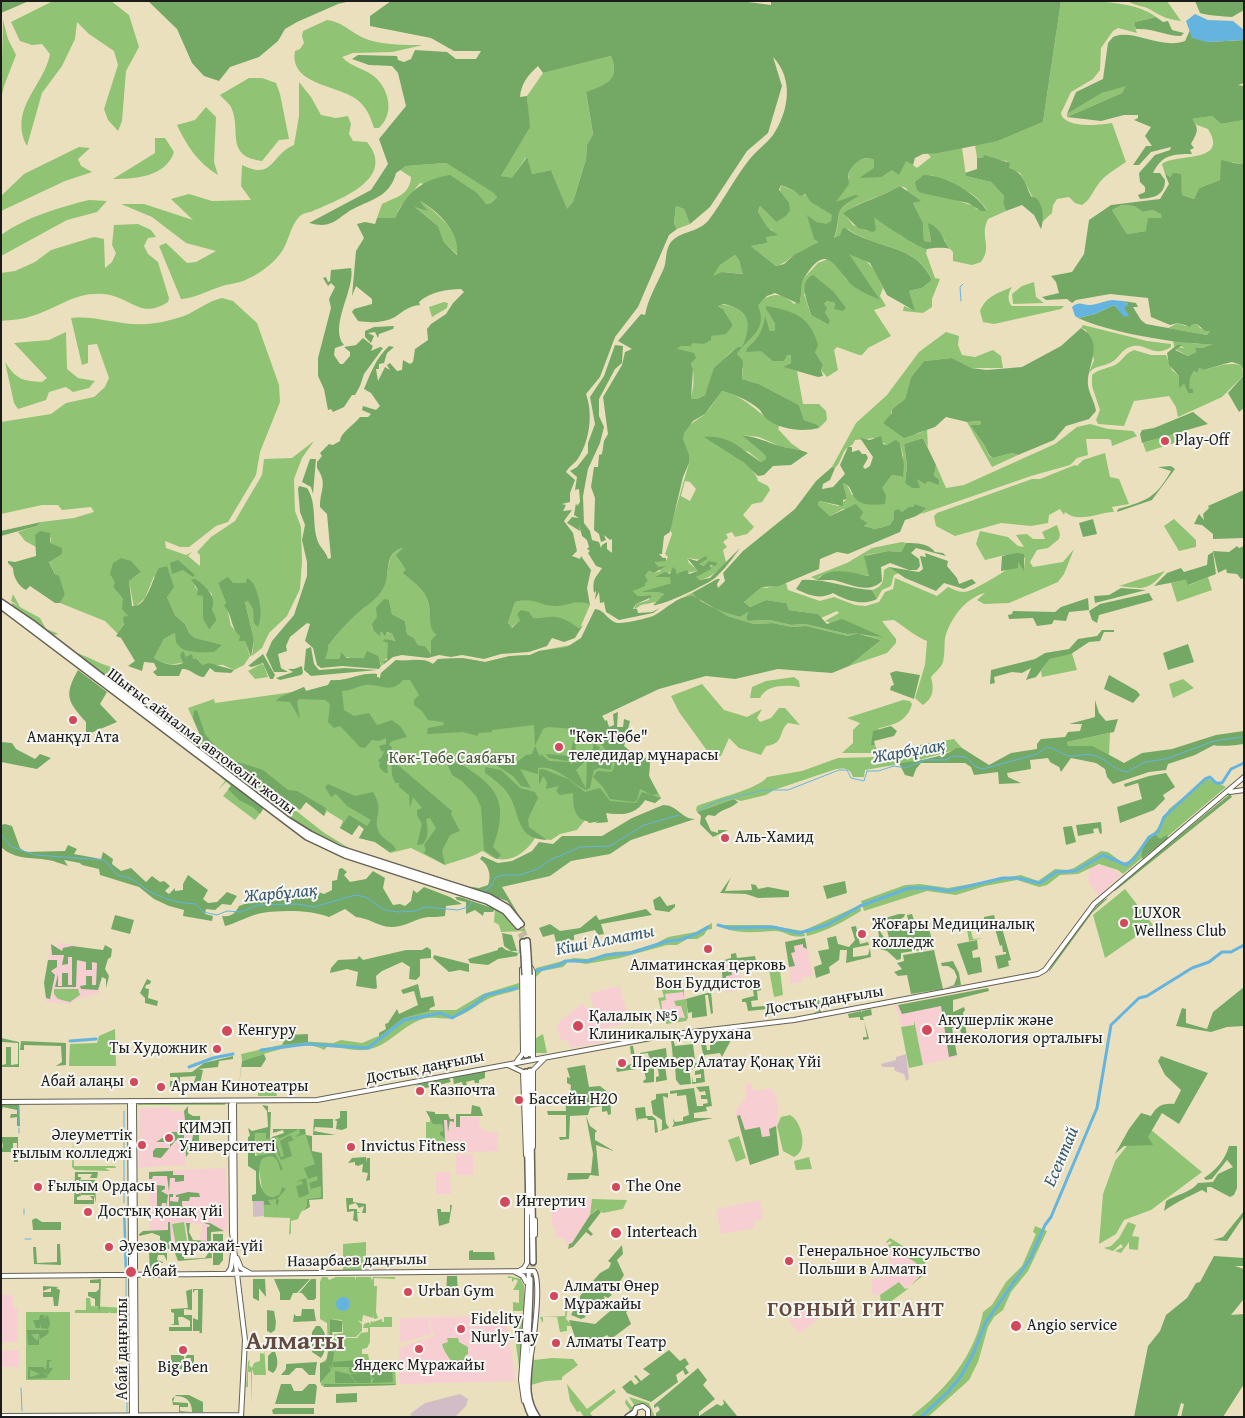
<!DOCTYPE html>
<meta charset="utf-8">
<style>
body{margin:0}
#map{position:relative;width:1245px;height:1418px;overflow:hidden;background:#ebe0be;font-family:"Gentium Book Plus",serif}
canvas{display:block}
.frame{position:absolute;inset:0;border:2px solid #1c1c1c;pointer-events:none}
</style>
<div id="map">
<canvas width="1245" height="1418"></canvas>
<div class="frame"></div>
</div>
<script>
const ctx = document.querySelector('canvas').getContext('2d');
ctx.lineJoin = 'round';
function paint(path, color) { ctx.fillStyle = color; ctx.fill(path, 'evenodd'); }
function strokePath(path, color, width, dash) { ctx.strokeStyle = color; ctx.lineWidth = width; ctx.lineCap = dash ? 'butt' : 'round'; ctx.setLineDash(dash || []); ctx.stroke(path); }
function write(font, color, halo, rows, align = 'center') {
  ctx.font = font + ' "Gentium Book Plus",serif'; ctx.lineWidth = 4; ctx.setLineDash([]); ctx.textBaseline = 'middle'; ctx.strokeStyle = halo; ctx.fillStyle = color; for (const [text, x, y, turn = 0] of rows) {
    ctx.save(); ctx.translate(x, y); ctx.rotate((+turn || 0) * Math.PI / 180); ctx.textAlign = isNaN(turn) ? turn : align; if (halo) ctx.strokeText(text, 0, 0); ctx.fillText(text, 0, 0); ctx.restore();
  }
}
const built = new Path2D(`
 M 1098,865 L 1114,869 L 1121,875 L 1098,897 L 1088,880 L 1090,868 Z
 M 805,938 L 813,975 L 802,978 L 803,982 L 791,984 L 785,942 Z
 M 60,942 L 108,953 L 99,993 L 76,1000 L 71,1004 L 46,1002 L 44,980 L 51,944 L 58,947 Z
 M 738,961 L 743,989 L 726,992 L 721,963 Z
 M 620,986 L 628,1017 L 623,1018 L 624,1024 L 602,1029 L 606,1042 L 570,1048 L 568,1041 L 561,1040 L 556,1025 L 582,1003 L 589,1011 L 594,1012 L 590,993 Z
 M 684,988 L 688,1018 L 668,1022 L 663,1018 L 658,998 L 664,997 L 662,990 Z
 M 946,996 L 958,1057 L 909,1068 L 899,1016 L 894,1006 Z
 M 746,1083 L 750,1083 L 754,1091 L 771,1088 L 777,1099 L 778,1113 L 776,1133 L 779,1155 L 750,1165 L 735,1111 L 746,1097 Z
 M 171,1107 L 171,1111 L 186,1111 L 186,1118 L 200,1118 L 199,1142 L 195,1142 L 186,1155 L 185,1167 L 178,1165 L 138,1168 L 140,1108 Z
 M 430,1117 L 479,1117 L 479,1126 L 485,1131 L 498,1133 L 498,1151 L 458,1153 L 454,1149 L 454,1144 L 426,1145 L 426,1122 L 430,1122 Z
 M 456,1154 L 473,1155 L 473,1175 L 456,1175 Z
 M 226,1168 L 228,1231 L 212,1230 L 211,1242 L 200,1242 L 202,1224 L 186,1223 L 190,1250 L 177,1257 L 173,1248 L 163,1250 L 163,1231 L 150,1231 L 149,1171 Z
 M 436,1172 L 450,1172 L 451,1194 L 436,1194 Z
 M 592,1199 L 590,1216 L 570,1246 L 565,1245 L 565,1239 L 555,1238 L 556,1230 L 552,1225 L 552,1203 Z
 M 760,1200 L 763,1219 L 754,1221 L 755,1228 L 721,1234 L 716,1209 Z
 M 885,1242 L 889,1247 L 891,1246 L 915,1262 L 924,1273 L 884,1306 L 880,1302 L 879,1296 L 872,1294 L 872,1279 L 884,1278 L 888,1273 L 890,1253 L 883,1244 Z
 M 1,1295 L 13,1295 L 13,1309 L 18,1309 L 18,1342 L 1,1342 Z
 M 796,1307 L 828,1307 L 829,1310 L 799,1334 L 788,1320 L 795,1317 Z
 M 500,1316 L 506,1318 L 516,1381 L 400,1384 L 399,1348 L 434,1336 L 428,1317 Z
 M 427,1317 L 432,1334 L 400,1343 L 400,1318 Z
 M 1,1350 L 19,1350 L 19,1367 L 1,1367 Z`);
const industrial = new Path2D(`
 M 906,1054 L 909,1079 L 906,1081 L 904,1074 L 895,1071 L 894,1067 L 882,1067 L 881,1064 L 896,1060 L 896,1057 Z
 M 253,1201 L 264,1201 L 264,1216 L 253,1217 Z
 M 460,1394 L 468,1399 L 466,1406 L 455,1417 L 413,1417 L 410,1414 L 425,1403 Z`);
const green = new Path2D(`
 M 53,1 L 111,1 L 129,15 L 139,47 L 126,71 L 122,121 L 118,131 L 108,120 L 104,109 L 118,65 L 114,51 L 89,34 L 77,22 L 75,39 L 62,66 L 42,93 L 27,146 C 8,109 44,86 50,54 L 42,44 L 32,45 L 20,41 L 11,22 Z
 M 1061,1 C 1089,1 1135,0 1156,17 L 1135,22 L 1134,25 L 1137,33 L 1118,28 L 1113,31 L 1101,48 L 1100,70 L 1093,79 L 1071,92 L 1061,113 C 1064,129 1101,125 1112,123 L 1126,162 C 1116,169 1104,175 1097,186 C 1092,193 1090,200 1082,205 L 1075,203 L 1069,197 L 1057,199 L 1053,205 L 1052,213 L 1042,222 L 1038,201 L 1033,198 L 1020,173 L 1008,168 L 1007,161 L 977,158 L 975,145 L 998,141 L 1043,122 Z
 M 1128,1 L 1167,1 L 1181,21 C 1167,19 1163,17 1151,10 C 1145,6 1135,6 1128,1 Z
 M 3,20 L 8,39 L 16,55 L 4,86 L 1,99 Z
 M 327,20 C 344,22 353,35 369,40 C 386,45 405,45 423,45 L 392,52 L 353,53 L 342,57 C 352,68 367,69 376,78 C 390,92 394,114 379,128 L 374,128 C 370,115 365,104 353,97 C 333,85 289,83 295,51 L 300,49 L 304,43 L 302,36 L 303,31 Z
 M 611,56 C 621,80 605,85 586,93 L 593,134 L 587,145 L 586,159 L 573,202 L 567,210 L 551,170 L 532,174 L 526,157 L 512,179 L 501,176 L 529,127 L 527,96 L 543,73 Z
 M 249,78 L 262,78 L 276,83 L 280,94 L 289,139 L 279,140 L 262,161 C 224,156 242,130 231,107 C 229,103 223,99 220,95 Z
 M 299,82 L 311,97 L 321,115 L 336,118 L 348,116 L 351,124 L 349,134 L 353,141 L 367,142 C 397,179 340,199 313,211 C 308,213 302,213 299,217 C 289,228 289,243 280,254 C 272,265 256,276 243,281 C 235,284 225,284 217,288 C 205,292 194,298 181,299 L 159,246 L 166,243 L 187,263 L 196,262 L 216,251 L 186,243 L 152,217 L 121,204 L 144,204 L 193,220 L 171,199 L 189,194 L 212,201 L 251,200 L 241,186 L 242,165 C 274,181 271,154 294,145 L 299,116 Z
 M 1123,86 L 1127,86 L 1122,93 L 1067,117 L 1067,114 L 1102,93 Z
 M 206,107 L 216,117 L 214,162 L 218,175 C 197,162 187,146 177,125 L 195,120 Z
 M 1212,116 L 1221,124 L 1244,120 L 1243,163 L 1239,164 L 1232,162 L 1222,171 L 1220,180 L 1199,188 L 1194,199 L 1182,195 L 1181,182 L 1165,174 L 1162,164 C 1175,153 1230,164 1208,129 L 1197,125 L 1191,119 Z
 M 155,138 L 165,138 L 174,152 C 166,177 135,179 113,179 L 155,153 Z
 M 79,147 L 90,148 L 78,159 L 81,166 L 92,172 L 65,181 L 1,211 L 1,196 L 24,174 Z
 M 962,148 L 966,176 L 991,182 L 1004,196 L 1003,203 L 1006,211 L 988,219 C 979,237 993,246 981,262 L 972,265 L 953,261 L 953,252 L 946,244 L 945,240 L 929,230 L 931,242 L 924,241 L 923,223 L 913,203 L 918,200 L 908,193 L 906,188 L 900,186 C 882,197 861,200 844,213 L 853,225 L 867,231 L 873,215 L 900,235 L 927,249 L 926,253 L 935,278 L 940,279 L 932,299 L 932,307 L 923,313 L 903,311 L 904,306 L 914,310 L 909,291 L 922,288 L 932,280 C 916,243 876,250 848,229 L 834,239 C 844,213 829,215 858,196 L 835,203 L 849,178 L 848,174 C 853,164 863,154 874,160 L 874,168 L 882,177 L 906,160 L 917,168 L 931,157 L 927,153 L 939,153 ZM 931,175 C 952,185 974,189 987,210 L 976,209 L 974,206 L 949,198 L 921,193 Z
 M 446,163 L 495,193 L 497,197 L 491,203 L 486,204 L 420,183 L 400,207 L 395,218 L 377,218 L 382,204 C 396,197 410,195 411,177 L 400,170 L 406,166 Z
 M 781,185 C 789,190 796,190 803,194 C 814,199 821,210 833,215 L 831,221 L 826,225 L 817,222 L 808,216 L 814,238 L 820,242 C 812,247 805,249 797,253 C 789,258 785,264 776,266 L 751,246 L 768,243 L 766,237 L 773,230 L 767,228 L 758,213 L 760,206 L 776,222 Z
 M 418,198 C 435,213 461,230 458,255 L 444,242 L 438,226 L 413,205 L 427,210 Z
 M 89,200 L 107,201 L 97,212 L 67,220 L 1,256 L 1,235 C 26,217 60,207 89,200 Z
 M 1122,205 L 1134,206 L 1143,212 L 1153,210 L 1162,214 L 1162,218 L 1147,231 L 1127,234 L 1112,210 Z
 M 676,206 L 684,209 L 690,224 L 677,229 L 674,223 Z
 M 138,224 L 151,230 L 156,237 L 148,238 L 144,246 L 148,254 L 158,262 L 169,298 L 168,302 C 140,320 132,297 104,294 C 78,291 58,307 35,315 C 25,319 12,320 1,321 L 1,273 L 15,271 L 35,262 L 51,250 L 94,237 L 104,239 L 105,268 L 112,262 L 116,253 L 112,245 L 114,225 Z
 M 848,253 C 872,261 873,267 883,288 L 880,296 L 886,306 L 874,310 L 891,336 L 868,348 L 862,355 L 859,355 L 837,347 L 834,350 L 838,370 L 827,377 L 821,370 L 823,365 L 815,352 L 766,309 L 775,324 L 775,331 L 770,331 L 765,318 C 763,331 757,340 747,348 L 792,355 L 791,363 L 784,367 L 797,371 L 803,404 L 819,404 L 826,411 L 827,420 L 819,428 L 818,425 L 804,420 L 799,405 L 759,384 L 742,379 L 743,369 L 737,354 L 741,347 L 737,347 C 716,364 715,372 705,395 L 697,399 L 690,399 C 694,392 695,371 691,363 C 688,358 681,354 676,349 L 681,346 L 691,346 L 693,343 L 711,340 L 711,336 L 727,331 L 733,325 L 723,309 L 717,305 C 733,303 751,313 748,331 C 748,336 744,341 743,346 C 754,334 765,322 757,305 C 770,293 780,291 794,304 L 801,299 L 801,284 L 804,278 L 818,263 L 828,259 L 833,261 L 846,279 L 879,300 ZM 827,286 L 841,303 L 834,308 L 835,303 L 827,301 L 824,304 L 825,312 L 830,320 L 829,325 L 811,315 L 804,294 Z
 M 735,255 L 739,260 L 744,274 L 723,272 L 712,277 L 720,265 Z
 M 1034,282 L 1036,297 L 1044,303 L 1013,304 L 1012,294 L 1022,286 Z
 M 1012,287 C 1008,293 1007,301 1012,306 L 1064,306 L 1061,309 L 994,324 L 983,322 L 980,311 C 986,296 998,293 1012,287 Z
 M 222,298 L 233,301 L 257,323 L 279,385 L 280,402 L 260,452 L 256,475 L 228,522 L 216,526 L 189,547 L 180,547 L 165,541 L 166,548 L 186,555 L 192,552 L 188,556 L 200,566 L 200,555 L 197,552 L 211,537 L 235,521 L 262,475 L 264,459 L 292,458 L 314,441 L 302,458 L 294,479 L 295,511 L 301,527 L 302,562 L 300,589 L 287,616 L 269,633 L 262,648 L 252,656 L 254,640 L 245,602 L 248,600 L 253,609 L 258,627 C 260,608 262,591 247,578 L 247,583 L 218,583 L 226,603 L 231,626 L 245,641 L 250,656 L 244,665 L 234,670 L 223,665 L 203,665 L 196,658 C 180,664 168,668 154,658 L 164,639 L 175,633 L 221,645 L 195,638 L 189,633 L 185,624 L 175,615 L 167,597 L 154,576 L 145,598 L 134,608 L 129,581 L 141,572 L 116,582 L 113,587 L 123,599 L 128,616 L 118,634 L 105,621 L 60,603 L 65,595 L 49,561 L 61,554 L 50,543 L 51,538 L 35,535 L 36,547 L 25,541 L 18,532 L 37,526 L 41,522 L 74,518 L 94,512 L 91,507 L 62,510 L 58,505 L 42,505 L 1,514 L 1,422 L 51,414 L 66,403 L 94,397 L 105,387 L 109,378 L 97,344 L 88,345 L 88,363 L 82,365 L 71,318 C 97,315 119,326 147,324 C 159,323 172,320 184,316 C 198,310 208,301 222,298 ZM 196,579 L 212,594 L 212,609 L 217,620 L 209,630 L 203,619 L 203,596 L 195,587 L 194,582 Z
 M 444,302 L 448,303 L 447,308 L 432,317 L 429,307 Z
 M 1178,323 L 1185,326 L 1197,324 L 1200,328 L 1210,331 L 1207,335 L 1168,328 Z
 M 1083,325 L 1147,341 L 1171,344 L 1171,347 C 1153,359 1145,341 1130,347 C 1122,349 1119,358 1112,362 C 1103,367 1093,365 1088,375 L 1094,360 L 1086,330 L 1081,328 Z
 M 66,332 L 67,369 L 78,378 L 95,381 L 89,388 L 73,392 L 66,387 L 49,392 L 46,400 L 18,409 L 14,403 L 5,362 C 16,379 22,381 42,382 L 47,378 L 14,343 L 49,340 Z
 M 946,332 L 959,336 L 958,345 L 962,355 L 975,357 L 993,350 L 1001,356 L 1003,368 L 970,368 L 952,358 L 924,361 L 911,377 L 905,399 L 892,409 L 889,426 C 901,435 914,438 927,429 L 928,447 L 923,438 L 904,444 L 907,465 L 905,483 L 917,479 L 928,480 L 934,476 L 936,465 L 946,488 L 964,485 L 1055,444 L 1077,427 L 1090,424 L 1108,429 L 1133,431 L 1137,436 L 1112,446 L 1111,440 L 1108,439 L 1086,439 L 1088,455 L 1077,458 L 1070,465 L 1031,476 L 921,514 L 925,510 L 914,504 L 914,507 L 902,512 L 894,511 L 894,518 L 890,525 L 875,529 L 864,526 L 868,523 L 860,518 L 861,509 L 843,509 L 830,516 L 818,505 L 819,501 L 838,506 L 847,499 L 843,483 L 846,483 L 852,495 L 886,495 L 881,489 L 892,475 L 902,477 L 903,455 L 900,443 L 887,445 L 875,438 L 855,440 C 853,445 852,445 847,448 C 842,452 841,463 835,468 L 832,467 L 856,423 L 887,395 L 919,352 Z
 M 1173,340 L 1196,344 L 1215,344 L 1203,348 L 1195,348 L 1196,352 L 1188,356 L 1175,349 L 1177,347 L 1185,348 L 1178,344 L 1174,347 Z
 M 1134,350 L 1151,355 L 1166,355 L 1172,370 L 1179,376 L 1179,387 L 1184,384 L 1188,393 L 1193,392 L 1193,389 L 1188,388 L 1190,378 L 1194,371 L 1198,373 L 1199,368 L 1204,370 C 1220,366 1225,362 1241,365 L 1244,375 L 1222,397 L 1178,417 L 1176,407 L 1169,396 L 1134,401 L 1124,426 L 1098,424 L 1096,420 L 1100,410 L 1092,386 L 1092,375 C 1099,368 1110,369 1118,363 C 1124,358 1126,353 1134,350 Z
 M 722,391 C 752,399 756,415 780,425 L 778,429 L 792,444 L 801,450 L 782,447 L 759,437 L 743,435 L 765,455 L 766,459 L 761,462 L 749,452 L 705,437 C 718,445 757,467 758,481 L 768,486 L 770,490 L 762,502 L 752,504 L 743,515 L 754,527 L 747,534 L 735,537 L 732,532 L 726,534 L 728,538 L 723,542 L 727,547 L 723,550 L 726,562 C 718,571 712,577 700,580 L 695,577 C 704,573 708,566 718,563 L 704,566 L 699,564 L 702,560 L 687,558 L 689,563 L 699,571 L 676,574 L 670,572 L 664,577 L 671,577 L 671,583 L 642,592 L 657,592 L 664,594 L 655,605 L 659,606 L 653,605 L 656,602 L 641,605 L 634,610 L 636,604 L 649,600 L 650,595 L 638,596 L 633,591 L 645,583 L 645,576 L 649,571 L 654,573 L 661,571 L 655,565 L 656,561 L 666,561 L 668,557 L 665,554 L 672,534 L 670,529 L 689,463 C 690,451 682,444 683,436 C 684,426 698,420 705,414 C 711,408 716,398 722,391 ZM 685,481 L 690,482 L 696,489 L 690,501 L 681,496 Z
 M 981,421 L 980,425 L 970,425 L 985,446 L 989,456 L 993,458 L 1012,453 L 1018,455 L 992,467 L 967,422 Z
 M 1184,430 L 1187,439 L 1146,452 L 1143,443 Z
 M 1105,453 L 1110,477 L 1119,479 L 1129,504 L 1112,507 L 1114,512 C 1098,512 1079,524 1065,512 L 1064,515 L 1060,509 L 1049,515 L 1048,523 L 1031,526 L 1001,523 L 955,536 L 936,526 L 934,516 L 937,513 L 1032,479 L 1040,479 L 1075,465 L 1077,466 L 1083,460 Z
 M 1174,519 L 1196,540 L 1196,547 L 1179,551 L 1164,526 Z
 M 1057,525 L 1060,534 L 1059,539 L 1048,548 L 1037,550 L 1030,562 L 1033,567 L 1063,562 L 1074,549 L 1064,574 L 1058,582 L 1009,603 L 984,604 L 977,600 L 985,593 C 965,598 950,619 945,638 C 944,646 945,654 943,662 C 941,668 935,672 931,677 C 934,689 934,697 923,705 L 915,698 L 925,665 L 927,641 C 916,637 905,627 894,620 L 882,621 L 896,639 L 896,643 L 887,653 L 849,666 L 881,640 L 858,633 L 848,636 L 806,626 L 792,627 L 773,623 L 754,624 L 728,616 L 692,595 L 685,596 L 692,593 L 706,604 L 740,617 L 748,611 L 746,617 L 749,621 L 770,620 L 791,625 L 805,624 L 847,634 L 857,632 L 825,621 L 839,613 L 837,611 L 821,618 L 818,614 L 789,610 L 785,603 L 766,600 L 750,607 L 744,602 L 762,587 L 766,588 L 786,583 L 788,590 L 820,601 L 834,597 L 855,605 L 866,606 L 879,602 L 885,592 L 893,589 L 895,578 L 937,596 L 948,587 C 953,589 958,592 964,592 C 973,592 1010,568 1018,562 L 1024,570 L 1025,558 L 1005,555 L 985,560 L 976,544 L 980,531 L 1008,537 L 1018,546 L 1024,547 L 1016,535 L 1027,534 L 1033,539 L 1045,539 L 1042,532 Z
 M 902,542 L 906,543 L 901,552 L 888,551 L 866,555 L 870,576 L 846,572 L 820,576 L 817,580 L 811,577 L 847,563 L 872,548 Z
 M 403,548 L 401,563 L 407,570 L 402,573 C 414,581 427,592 429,606 C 431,618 429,625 436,636 L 431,640 L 432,655 L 425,646 L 418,645 L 414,638 L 407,634 L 405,621 L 392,614 L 389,600 L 377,617 L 377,631 L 380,635 L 381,631 L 392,634 L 395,642 L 389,643 L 389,657 L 383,661 L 384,664 L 381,666 L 381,663 C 367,659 351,661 340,654 L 339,659 L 324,659 L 328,651 L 328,646 C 337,634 346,624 357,614 C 367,605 378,599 384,586 C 391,571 384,553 403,548 Z
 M 889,567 L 899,573 L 894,575 L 891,586 L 882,590 L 877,599 L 872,590 C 884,586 883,581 884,570 Z
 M 1165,571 C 1148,591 1145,589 1119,586 Z
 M 1208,577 L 1212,590 L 1177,602 L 1171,583 L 1186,580 L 1189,585 Z
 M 13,594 L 20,607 L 40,618 L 46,629 L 59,634 L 53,635 L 41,626 L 41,625 L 11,605 L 12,603 L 19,606 L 11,601 Z
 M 527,599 L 555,606 L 582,601 L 590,605 L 580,628 L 550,617 L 542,619 L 520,620 L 511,628 L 508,623 L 515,602 Z
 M 581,638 L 602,716 L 609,727 L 627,732 L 624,746 L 632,753 L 643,755 L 650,763 L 649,776 L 661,798 L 655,803 L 645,800 C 635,815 622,815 606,813 L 608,822 L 595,823 L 599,821 L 589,823 L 585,820 L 577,830 L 560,834 L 551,840 L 535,838 C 527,851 514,862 497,859 C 491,858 488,853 482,851 C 471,858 458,860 445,865 L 411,848 L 390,853 L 375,842 L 359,838 L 364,829 L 359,825 L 352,835 L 340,828 L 343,821 L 327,811 L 324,816 L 306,802 L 300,810 L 268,786 L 256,788 L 248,785 L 198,746 L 203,742 L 188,708 L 214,699 L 215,703 L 293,692 L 304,687 L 306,691 L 328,685 L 331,680 C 347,682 360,672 377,674 L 377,677 L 380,678 L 381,673 L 396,660 C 407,662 422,656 433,664 L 438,659 L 462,658 L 485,662 L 510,656 L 530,655 L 539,651 L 571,645 Z
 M 71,651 C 86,655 97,663 111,667 L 110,673 L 160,717 Z
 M 1072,653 L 1077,670 L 1042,677 L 1041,671 L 1050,659 Z
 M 261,664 L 264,665 L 268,677 L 255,679 L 248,671 Z
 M 794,677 L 799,681 L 800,687 C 787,685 767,684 760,698 L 750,698 L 752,687 L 766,681 Z
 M 1183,679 L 1194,688 L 1173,698 L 1169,684 Z
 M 702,684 L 724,710 L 747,717 L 762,709 L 757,718 L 760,722 L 771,718 L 779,708 L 785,708 L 800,725 L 788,723 C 778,731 785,744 766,746 L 761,755 L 739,748 L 729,738 L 721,756 L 715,756 L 708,752 L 679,712 L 671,696 Z
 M 903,700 L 910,701 L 912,704 C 908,720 895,725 879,728 L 871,745 L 875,745 L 878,753 L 842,753 L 853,743 L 853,730 L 860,723 L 847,718 Z
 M 1110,733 L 1109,755 L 1093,746 L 1068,746 L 1067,742 Z
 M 954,739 L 962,748 L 912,762 L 865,770 L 864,777 L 853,777 C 850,768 844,768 836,769 L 774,790 L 766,795 L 741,801 L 734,799 L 697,812 L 696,810 L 697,806 C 711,800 761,788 767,777 L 802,771 L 838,758 L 876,757 L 923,744 Z
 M 215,771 L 264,808 L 255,820 L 223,796 L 231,786 L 226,782 L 218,790 L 225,781 Z
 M 1207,778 L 1226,787 L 1123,874 L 1118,870 L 1099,864 L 1078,874 L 1060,875 L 1047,885 L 1039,887 L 1017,880 L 985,886 L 956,895 L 927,891 L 864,911 L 861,901 L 905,885 L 920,884 L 948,888 L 1021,875 L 1038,881 L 1055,869 L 1068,870 L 1074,868 L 1101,851 L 1108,852 L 1123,863 L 1129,861 L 1157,829 L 1169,809 Z
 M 280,798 L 323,832 L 352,850 L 309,830 L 289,816 L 289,813 L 272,802 Z
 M 1125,889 L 1153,925 L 1105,958 L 1093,915 Z
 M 860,905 L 861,911 C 843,922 827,931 807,936 L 805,930 Z
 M 495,909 L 505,916 L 514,928 L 522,923 L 526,931 L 501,932 L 499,925 L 494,922 Z
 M 982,922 L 984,923 L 980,924 L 981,929 L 971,931 L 973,939 L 983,938 L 969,941 L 967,930 L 960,931 L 959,928 Z
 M 712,923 L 712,929 L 707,930 L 704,935 L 697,939 L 687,939 L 677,945 L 667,945 L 620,958 L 586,964 L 569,961 L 563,967 L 542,971 L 534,979 L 536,968 L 574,958 L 587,959 L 614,952 L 631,951 L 655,944 L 668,937 L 696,932 Z
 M 723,925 L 768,925 L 803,931 L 805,936 C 789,939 785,930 774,931 C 758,932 739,934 723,928 Z
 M 776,961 L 780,970 L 783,995 L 774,997 L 768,964 Z
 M 519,983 L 520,989 C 510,993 499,994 490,998 C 477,1004 468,1014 453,1018 C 446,1020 434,1016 423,1019 C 402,1025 387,1048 365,1050 C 355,1051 339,1047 327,1047 L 324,1050 C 305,1037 262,1055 242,1061 L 241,1054 L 298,1041 L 333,1043 L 341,1040 L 362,1043 L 381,1035 L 399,1017 L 419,1010 L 456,1010 L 483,994 Z
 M 684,988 L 684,998 L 683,992 L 665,994 L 666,1000 L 661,1001 L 663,1018 L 658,998 L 664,997 L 662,990 Z
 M 54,989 L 78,989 L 80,995 L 70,1002 L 58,999 L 54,994 Z
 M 686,999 L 688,1018 L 686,1021 L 666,1024 L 665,1020 L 672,1017 L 685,1018 L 681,1006 L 676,1006 L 674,1001 Z
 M 914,1020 L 923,1065 L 909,1068 L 901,1027 L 914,1025 Z
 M 115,1029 L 116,1066 L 69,1066 L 70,1044 L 97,1043 L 99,1036 Z
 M 543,1034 L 547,1053 L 536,1053 L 536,1038 Z
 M 253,1083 L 268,1083 L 274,1088 L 283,1086 L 279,1092 L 276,1091 L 277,1096 L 258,1096 L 258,1091 L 267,1088 L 254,1091 L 254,1088 L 252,1091 Z
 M 138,1103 L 225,1103 L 225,1105 L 138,1105 Z
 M 790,1115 C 802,1121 809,1151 794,1157 L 783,1151 L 777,1126 L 781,1117 Z
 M 430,1117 L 442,1123 L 443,1132 L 440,1135 L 445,1139 L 446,1144 L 426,1145 L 426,1122 L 430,1122 Z
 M 1144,1124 L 1202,1172 L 1151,1210 L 1124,1220 L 1116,1234 L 1099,1244 L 1103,1194 L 1115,1161 Z
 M 299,1129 L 303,1129 L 321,1179 L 321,1197 L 307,1199 L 308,1206 L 301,1212 L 298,1219 L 291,1221 L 291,1233 L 289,1235 L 290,1218 L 264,1217 C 265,1189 255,1162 255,1133 L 266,1133 L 266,1138 L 271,1138 Z
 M 739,1136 L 746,1158 L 736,1162 L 728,1140 Z
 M 73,1139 L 74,1166 L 115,1166 L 116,1168 L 105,1168 L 110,1171 L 75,1170 L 72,1167 Z
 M 809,1157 L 812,1169 L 796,1170 L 794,1161 Z
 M 592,1199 L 627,1200 L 623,1209 L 603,1213 L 597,1209 L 590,1215 Z
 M 184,1222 L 188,1248 C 188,1251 185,1253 182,1253 L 178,1251 L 188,1249 L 187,1244 L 177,1245 L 177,1251 L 172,1224 Z
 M 1128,1222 L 1136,1225 L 1132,1236 L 1139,1237 L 1138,1250 L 1129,1249 L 1129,1242 L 1121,1253 L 1115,1251 L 1123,1247 L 1121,1244 L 1113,1251 L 1104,1248 L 1111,1246 L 1119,1238 Z
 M 1035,1226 L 1047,1231 L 1028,1271 L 1011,1292 L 1003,1310 L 994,1317 L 988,1327 L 978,1362 L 969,1380 L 928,1417 L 910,1417 C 945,1391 975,1356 983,1312 L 992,1305 L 1006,1282 L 1022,1266 L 1036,1234 L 1033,1232 Z
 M 890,1238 L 927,1261 L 921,1267 L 925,1274 L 910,1286 L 921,1275 L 922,1270 L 915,1262 L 889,1247 L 888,1245 L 892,1243 L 890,1241 L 887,1243 L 886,1242 Z
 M 366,1242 L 366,1270 L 343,1270 L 343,1244 Z
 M 516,1274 L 524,1279 L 521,1280 L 524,1286 L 524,1309 L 522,1311 L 513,1311 L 513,1302 L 519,1303 L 519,1290 L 513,1290 L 513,1298 L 513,1290 L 518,1281 L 515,1279 L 512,1282 L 512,1278 L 508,1278 L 508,1276 L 521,1279 Z
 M 322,1277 L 327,1277 L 329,1280 L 336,1277 L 355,1277 L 356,1281 L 356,1277 L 371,1277 L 372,1281 L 373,1277 L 395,1277 L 395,1279 L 374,1278 L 374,1286 L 377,1286 L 376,1312 L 378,1318 L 374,1319 L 373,1315 L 373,1318 L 363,1315 L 362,1322 L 357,1320 L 362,1324 L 362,1331 L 356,1337 L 335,1337 L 334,1334 L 343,1333 L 342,1320 L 330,1319 L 330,1338 L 332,1332 L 334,1338 L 357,1338 L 361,1333 L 368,1332 L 368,1328 L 363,1328 L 364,1324 L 369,1322 L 370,1325 L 371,1321 L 373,1322 L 382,1319 L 382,1322 L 384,1322 L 384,1317 L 392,1317 L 392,1327 L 370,1327 L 370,1342 L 367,1348 L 362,1349 L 362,1354 L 368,1354 L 370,1365 L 384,1367 L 385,1365 L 395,1365 L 396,1385 L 324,1387 L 321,1385 L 320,1364 L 328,1358 L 327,1323 L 320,1319 L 320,1282 Z
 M 899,1282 L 905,1289 L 909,1288 L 885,1306 L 881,1302 L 880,1295 Z
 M 567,1296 L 569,1296 L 567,1301 L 572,1304 L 568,1308 L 566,1319 L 573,1326 L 567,1326 L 567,1331 L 560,1332 L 557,1317 L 543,1317 L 543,1322 L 542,1322 L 540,1317 L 565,1316 Z
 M 86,1298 L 90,1298 L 91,1306 L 125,1308 L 126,1313 L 110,1313 L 110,1311 L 109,1313 L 75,1313 L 75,1310 L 86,1310 Z
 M 26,1312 L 70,1312 L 70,1380 L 26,1380 Z
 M 519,1315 L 524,1317 L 520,1373 L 512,1317 Z
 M 447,1338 L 458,1338 L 459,1342 L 468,1347 L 468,1354 L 465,1356 L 466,1362 L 461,1368 L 456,1368 C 452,1361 444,1353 442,1344 L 448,1342 Z
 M 264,1344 L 266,1375 L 254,1375 L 252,1369 L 251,1407 L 251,1372 L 248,1372 L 248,1387 L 246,1387 L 248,1362 L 250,1359 L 249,1365 L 252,1368 L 254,1363 L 260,1361 L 260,1353 L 265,1354 Z
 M 552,1358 L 573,1359 L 578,1365 L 562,1377 L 562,1380 L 545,1381 L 531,1385 L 534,1360 Z
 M 567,1384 L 587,1409 L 614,1389 L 616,1392 L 590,1413 L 593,1417 L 584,1417 L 580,1411 L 577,1412 L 570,1401 Z
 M 629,1397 L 649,1403 L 655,1417 L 650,1417 L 649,1408 L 642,1404 L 624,1417 L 630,1410 L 625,1403 L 626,1399 L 632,1407 L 634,1405 Z`);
const forest = new Path2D(`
 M 1,1 L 29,1 L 1,13 Z
 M 148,1 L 351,1 L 338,4 L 297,22 L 285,29 L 278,41 L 259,57 L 230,67 L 219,81 L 204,76 L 192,63 L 177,29 Z
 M 391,1 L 741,1 L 771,5 L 771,1 L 1061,1 L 1043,122 L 998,141 L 939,153 L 923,154 L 915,158 L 913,165 L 906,161 L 899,175 L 892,170 L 882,177 L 859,178 L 874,168 L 874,160 C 863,154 853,164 848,174 L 849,184 L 836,202 L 855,195 L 859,196 C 830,212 843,214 834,238 L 840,235 L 843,228 C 849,229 852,233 857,235 C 885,249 917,247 932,280 L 922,288 L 909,291 L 915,311 L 887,295 L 870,263 L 849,254 L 880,300 C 871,296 859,291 852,285 C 834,268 828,240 804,278 C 799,286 803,296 799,304 L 775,293 L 767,296 L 758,305 C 768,331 750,335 737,354 L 743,361 L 742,379 L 759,384 L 799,405 L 804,420 L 818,425 L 819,428 C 803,432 781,430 767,419 C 764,417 762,413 760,410 C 749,400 736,395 722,391 L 705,414 L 693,421 L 684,433 L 683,439 L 689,455 L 689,463 L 683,477 L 670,532 L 664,536 L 662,554 L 659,554 L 663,558 L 666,558 L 666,561 L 655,562 L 658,567 L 666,566 L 654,573 L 649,571 L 645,576 L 648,581 L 645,583 L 645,586 L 633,591 L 638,596 L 650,595 L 652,597 L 636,604 L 633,609 L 637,609 L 638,613 L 652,612 L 660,608 L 653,613 L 619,620 L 606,612 L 604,602 L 600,603 L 599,592 L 595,600 L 596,591 L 594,593 C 592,578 596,578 602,568 L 596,566 L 588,553 L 590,551 L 587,549 L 589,547 L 587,540 L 582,536 L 579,525 L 580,531 L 567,523 L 572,517 L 579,518 L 574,515 L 576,503 L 577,506 L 580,502 L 579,489 L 575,490 L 577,477 L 570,471 L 577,467 L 588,453 L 588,443 L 595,424 L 590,397 L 604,376 L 615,345 L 623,346 L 622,363 L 615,369 L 599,399 L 599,416 L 604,427 L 600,443 L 588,469 L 583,496 L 584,523 L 590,531 L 592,540 L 599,542 L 601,548 L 602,545 L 607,542 L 607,549 L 612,553 L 612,539 L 610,540 L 604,535 L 606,540 L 601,542 L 599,534 L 594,530 L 595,498 L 591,487 L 594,467 L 598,467 L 599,455 L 602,454 L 604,441 L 608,434 L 603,397 L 622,365 L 625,352 L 632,349 L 618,341 L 641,314 L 645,315 C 648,298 657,284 664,268 C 667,259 665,250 671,242 C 682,230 695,234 708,221 C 723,201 734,179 749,160 C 756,151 766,144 773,135 C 789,111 794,79 773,57 L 782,86 L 768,133 L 747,151 L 710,207 L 690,224 L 684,209 L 676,206 L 674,223 L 677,229 L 669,235 L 638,307 L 615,337 L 600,377 L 586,394 C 593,413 590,439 579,457 C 576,463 569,466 566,472 L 575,480 L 570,493 L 570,502 L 562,504 L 566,505 L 563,511 L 572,510 L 564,521 L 573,533 L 577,551 L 572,556 L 580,559 L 581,556 L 591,570 L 587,588 L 590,605 C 576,598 568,607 554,606 C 537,605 534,597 515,602 L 508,623 L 512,628 L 520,620 L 517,614 L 521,610 L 529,612 L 533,618 C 539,619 543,617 549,617 C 561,615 571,623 579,628 L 583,625 L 575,638 L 564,642 L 552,638 L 547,646 L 529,652 L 501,654 L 484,659 L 462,655 L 451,657 L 439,655 L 428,658 L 402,655 L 393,657 L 384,664 L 383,661 L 387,660 L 388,643 L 383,641 L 384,639 L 395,641 L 392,634 L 387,632 L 385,636 L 381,631 L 380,636 L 374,631 L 372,624 L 377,617 L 376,608 L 384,599 L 389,600 L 392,614 L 405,621 L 407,634 L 414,638 L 418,645 L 425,646 L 431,654 L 431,640 L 436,635 C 428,628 431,617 429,606 C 427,591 413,581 402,573 L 406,570 L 396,555 L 403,548 C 383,553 391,572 384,587 C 377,600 367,605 357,614 C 346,624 337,634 328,646 L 328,651 L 325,659 L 339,659 L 341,652 L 347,658 L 364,658 L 367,651 L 378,656 L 381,666 L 379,669 L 342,666 L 321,668 L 317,665 L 313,648 L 305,641 L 310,624 L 307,623 L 290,637 L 286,646 L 287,651 L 278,654 L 281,668 L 288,672 L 274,672 L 266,655 L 272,641 L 294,615 L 307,576 L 307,562 L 302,540 L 305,525 L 300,512 L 298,489 L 299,486 L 307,488 C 317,503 312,522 317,539 C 319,547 326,551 328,559 L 331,558 L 327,514 L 320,507 C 320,489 328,484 317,468 L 317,462 L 322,456 L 320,453 L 329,444 L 333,445 L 340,441 C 340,433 354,425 360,417 L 368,417 L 371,414 L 362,410 L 363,406 L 376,410 L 380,406 L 371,393 L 364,389 C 371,373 375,359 389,346 L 394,347 L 387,353 L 384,363 L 379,364 L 379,369 L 376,369 L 378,381 L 385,367 L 390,370 L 387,365 L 390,363 L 397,371 L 402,370 L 403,360 L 410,364 L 413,362 L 415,349 L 428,340 L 427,329 L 431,324 L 446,314 L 453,303 L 464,292 L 461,289 C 447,289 430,292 419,302 L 420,305 C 408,306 404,311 395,317 C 384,323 370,323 358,321 L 352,312 L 354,309 L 372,304 L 372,299 L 356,286 L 352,296 L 356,251 L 364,238 L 357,224 L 365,222 L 375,224 L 377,218 L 395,218 C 407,192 421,180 450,175 L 477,193 L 486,204 L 491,203 L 497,197 L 494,193 L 446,163 L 406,166 L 396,173 C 390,195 376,198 357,207 C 337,216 335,230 309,223 L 371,190 L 388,164 L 379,139 L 406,106 L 398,73 L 392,66 L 369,65 L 352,59 L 358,55 L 397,56 L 398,60 L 404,62 L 411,59 L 415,50 L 447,52 L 456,59 L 476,59 L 481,51 L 454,51 L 431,38 L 370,26 L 370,16 ZM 611,56 C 621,80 605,85 586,92 L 593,134 L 587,145 L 586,159 L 573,202 L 567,209 L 551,170 L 532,174 L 527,157 L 512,178 L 501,176 L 530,127 L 527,96 L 520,97 C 521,84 528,75 538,66 L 543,73 ZM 781,185 L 795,191 L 800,196 L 805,194 L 811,202 L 832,215 L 831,221 L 826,224 L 817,222 L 807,215 L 814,239 L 819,242 L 795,254 L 784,264 L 776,266 L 751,246 L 768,243 L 766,237 L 778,235 L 767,227 L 758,212 L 760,206 L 776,222 L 786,216 L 790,210 L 789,203 L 779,190 ZM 420,201 C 437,210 461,233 457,255 L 444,242 L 438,226 L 415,207 L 428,211 ZM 735,255 L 739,260 L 743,274 L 722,272 L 713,276 L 720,265 ZM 724,304 C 751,310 752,326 742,347 L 737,347 L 714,368 L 705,395 L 697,399 L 691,399 L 693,369 L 691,363 L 696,358 L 694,353 L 677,349 L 681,346 L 691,346 L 693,343 L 704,344 L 711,340 L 711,336 L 726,334 L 733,325 L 723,309 L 718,306 Z
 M 1195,1 L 1244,1 L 1244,10 L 1232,17 C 1222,16 1210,16 1200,13 Z
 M 1156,17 L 1163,22 L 1168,21 L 1172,30 L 1184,33 L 1181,36 C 1166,36 1153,28 1136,29 L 1134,25 L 1135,22 Z
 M 1190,30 L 1207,42 L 1244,40 L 1244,83 L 1238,85 L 1244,86 L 1244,120 L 1221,124 L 1212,116 L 1192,119 C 1200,129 1197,133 1191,144 L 1194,148 L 1190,150 L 1192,154 C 1172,154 1162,155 1153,173 L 1160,173 L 1165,180 C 1165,196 1153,198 1140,199 L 1138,195 L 1145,192 L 1145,187 L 1140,182 L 1139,173 L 1155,155 L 1170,150 L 1171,147 L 1151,152 L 1139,165 L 1133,165 L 1146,146 L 1152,146 L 1145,136 L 1151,127 L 1134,120 L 1138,118 L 1138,115 L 1124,115 L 1101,121 L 1067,117 L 1122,93 L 1126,86 L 1102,93 L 1067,114 L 1076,92 L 1103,79 L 1108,43 L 1113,37 C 1133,28 1160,50 1185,41 Z
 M 984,155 L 1010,163 L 1009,168 C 1023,172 1025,183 1030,194 C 1032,199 1033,196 1036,198 C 1044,205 1044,221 1041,229 L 1034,215 L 1022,205 L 1006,211 L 1003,203 L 1004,196 L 991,182 L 966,176 L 965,173 L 977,169 L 977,158 L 983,158 Z
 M 1244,159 L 1244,372 L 1241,365 L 1232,362 L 1224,364 L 1204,370 L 1199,368 L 1198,373 L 1194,371 L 1190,378 L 1189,388 L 1193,389 L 1193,393 L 1188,393 L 1184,384 L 1179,388 L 1179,376 L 1169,365 L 1167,353 L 1178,344 L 1186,347 L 1181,346 L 1175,350 L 1188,356 L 1196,352 L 1195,348 L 1203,348 L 1213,344 C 1180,345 1108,332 1078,318 L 1095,314 L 1114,305 L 1123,314 L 1124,307 L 1128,304 L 1123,301 L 1136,303 L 1138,307 L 1133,307 L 1141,320 L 1146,324 L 1207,335 L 1210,331 L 1205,331 L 1197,324 L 1191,325 L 1191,327 L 1178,323 L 1170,325 L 1151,317 L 1148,298 L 1110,294 L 1076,300 L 1072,303 L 1067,299 L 1046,300 L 1042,297 L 1059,293 L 1056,282 L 1051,276 L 1072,272 L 1084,254 L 1089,220 L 1111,205 L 1160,199 L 1169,184 L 1165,174 L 1171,177 L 1173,173 L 1181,174 L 1182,195 L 1194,199 L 1199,188 L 1220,180 L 1221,160 L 1239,164 L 1243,163 ZM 1122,205 L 1134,206 L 1143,212 L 1153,210 L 1161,214 L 1162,218 L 1148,218 L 1146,231 L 1127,234 L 1112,210 Z
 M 924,175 C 944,175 977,193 987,211 L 981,211 L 968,203 L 921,193 L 917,190 L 915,182 Z
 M 900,186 L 921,201 L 913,203 L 923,223 L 924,241 L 931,242 L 928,223 C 942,228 942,240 950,249 C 942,247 936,248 927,249 C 922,250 879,222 874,217 L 876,230 L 873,232 L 858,228 L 843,213 C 862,201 881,197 900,186 Z
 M 351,268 C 356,288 328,327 344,345 L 335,348 L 334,355 L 340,364 L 343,364 L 350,356 L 350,352 L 344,347 L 356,345 L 363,338 L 373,346 L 371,351 L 380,347 L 383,348 L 364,374 L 360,386 L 355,395 L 352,395 L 344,407 L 333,412 L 331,409 L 328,410 L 324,389 L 318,376 L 318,358 L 331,308 L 329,299 L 335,287 L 331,283 L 328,286 L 323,278 L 326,277 L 328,282 L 330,281 L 331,270 Z
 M 813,275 L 833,291 L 846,308 L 843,311 L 834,309 L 835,303 L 827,301 L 824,304 L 827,308 L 825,312 L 830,320 L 829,325 L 811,315 C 808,301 797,283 813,275 Z
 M 766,306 C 794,311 810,316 818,345 L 815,352 L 823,365 L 821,370 L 823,376 L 818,377 L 783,367 L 791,363 L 791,355 L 787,355 L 784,361 L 773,361 L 761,351 L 746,352 L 747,348 C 758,339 763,330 765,316 L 770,331 L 775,331 L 775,324 L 766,309 Z
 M 394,326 L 393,329 L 379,334 L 378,338 L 375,332 L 368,333 L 374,336 L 371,343 L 365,337 L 365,331 L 374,327 Z
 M 1081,328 C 1106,343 1086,366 1088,385 C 1089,394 1095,402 1096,411 L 1089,419 L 1066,426 L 1054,440 L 1018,455 L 1012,453 L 993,458 L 989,455 L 985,446 L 970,425 L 980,425 L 981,421 L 967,422 L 946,417 L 935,427 L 904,438 L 883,423 L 892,413 L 892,409 L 905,399 L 911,377 L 924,361 L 952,358 L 971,368 L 987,370 L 1022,367 L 1061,346 Z
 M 1244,375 L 1244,408 L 1239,412 L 1228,393 Z
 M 1193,412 L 1208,424 L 1142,443 L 1140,434 L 1142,430 L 1154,428 Z
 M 742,435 C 756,437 767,442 780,446 C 790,449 798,448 808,453 L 791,465 L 773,466 L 764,475 L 758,476 L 743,462 L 704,437 C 731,435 740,449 761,462 L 766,459 L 765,455 Z
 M 881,436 L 883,444 L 887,445 L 896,440 L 900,443 L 904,465 L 903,477 L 892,475 L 882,488 L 886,495 L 885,504 C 844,509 858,487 843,483 L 847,499 L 843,500 L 843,506 L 819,501 L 818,505 L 830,516 L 856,504 L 863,512 L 860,518 L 868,523 L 864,526 L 875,529 L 890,525 L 894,518 L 894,511 L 898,509 L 902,512 L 909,507 L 914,507 L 914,504 L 926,508 C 921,515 914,517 905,520 L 900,532 L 848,554 L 837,552 L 820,559 L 819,569 L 779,586 L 762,587 L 744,602 L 750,607 L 766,600 L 786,603 L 789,610 L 818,614 L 827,624 L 842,619 L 883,637 L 859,634 L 881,640 L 849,666 L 832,673 L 778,669 L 735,679 L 706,676 L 659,689 L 602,716 L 605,721 L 607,720 L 609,727 L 614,725 L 613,714 L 618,712 L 617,727 L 623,727 L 624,719 L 630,721 L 624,746 L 632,753 L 643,755 L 650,763 L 649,776 L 658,794 L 652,795 L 640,789 L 637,800 L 634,802 L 610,799 L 603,787 L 593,777 L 597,771 L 612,772 L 615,764 L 600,742 L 601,740 L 587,730 L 548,727 L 543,729 L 535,746 L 540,757 L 541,754 L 549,761 L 570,762 L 572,765 L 573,762 L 577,763 L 577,759 C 587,755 595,753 593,742 L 600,748 L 576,770 L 586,789 L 587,761 L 598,755 L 604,760 L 606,759 L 600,751 L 602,749 L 612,763 L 611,770 L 599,768 L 594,770 L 590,788 L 586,790 C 572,784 556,764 538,768 L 538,774 L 520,769 L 531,788 L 521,786 L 513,776 L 496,765 L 506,761 L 513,765 L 526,755 L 532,754 L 535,746 L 534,725 L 492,730 L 492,732 L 478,733 L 478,736 L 463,732 L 427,734 L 428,728 L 444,725 L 443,722 L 428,720 L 422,711 L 414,705 L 414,700 L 419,695 L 410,680 L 403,680 C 391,695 380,683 366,685 C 357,686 351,691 342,691 L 344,710 L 354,716 L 369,713 L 377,725 L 392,720 L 401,727 L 407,737 L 392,741 L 389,744 L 392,748 L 390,752 L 397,753 L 393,761 L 452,811 L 451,814 L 460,831 L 450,835 L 442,851 L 445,865 L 424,853 L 426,850 L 424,845 L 436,828 L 430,818 L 426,819 C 428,829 429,837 423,844 L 417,845 L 422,824 L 417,815 L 417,810 L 422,808 L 413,797 L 410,808 L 409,795 L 399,787 L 399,783 L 395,783 L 392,775 L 391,756 L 387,768 L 388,773 L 385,773 L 379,767 L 380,763 L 378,760 L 381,758 L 385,750 L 382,752 L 379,746 L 386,744 L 386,738 L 379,741 L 372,740 L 365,748 L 360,747 L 340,726 L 334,728 L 328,722 L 330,704 L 325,700 L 299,699 L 297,702 L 300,719 L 290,702 L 276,701 L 280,697 L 304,687 L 306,691 L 328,685 L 331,680 C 347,682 360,672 377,674 L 377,677 L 380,678 L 381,673 L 396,660 C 407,663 422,656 433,664 L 438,659 L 462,658 L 485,662 L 510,656 L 530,655 L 539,651 L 567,647 L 581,638 L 595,609 C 605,610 608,621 617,623 C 623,624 650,618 655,615 C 667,608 677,597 692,595 L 728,616 L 754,624 L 773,623 L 792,627 L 806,626 L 848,636 L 858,633 L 847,634 L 805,624 L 791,625 L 770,620 L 748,621 L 746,617 L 748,612 L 740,617 C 724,612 703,606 692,593 L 717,579 L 720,579 L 717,584 L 718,588 L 725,581 L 723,573 L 743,551 L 795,509 L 816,481 L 832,467 L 835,468 L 830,480 L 823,484 L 822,489 L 833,487 L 845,474 L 840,465 L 848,447 L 852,447 L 852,452 L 859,450 L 862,454 L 866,454 L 868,458 L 863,467 L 865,469 L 870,466 L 873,457 L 860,438 L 870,440 Z
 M 923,438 L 936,465 L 934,476 L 939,480 L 939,485 L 928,481 L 925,484 L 917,479 L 920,488 L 912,488 L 905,483 L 907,465 L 904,444 Z
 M 310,459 L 316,459 L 313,494 L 311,487 L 302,482 Z
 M 1158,467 L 1171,466 L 1175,469 L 1152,500 L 1117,512 L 1118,509 C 1146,501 1156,498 1171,471 Z
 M 1244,490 L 1244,538 L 1213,539 L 1213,534 L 1202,525 L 1194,524 L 1199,514 L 1204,520 L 1203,514 L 1209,508 L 1208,506 Z
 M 1093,519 L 1097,534 L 1083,537 L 1079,523 Z
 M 41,522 L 37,526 L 1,536 L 1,531 Z
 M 40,531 L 50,533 L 50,543 L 62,548 L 62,554 L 49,562 L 55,574 L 59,576 L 65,595 L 60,603 L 55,603 L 30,586 L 26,590 C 18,586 13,576 13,568 L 8,563 L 8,561 L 15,562 L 36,556 L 35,535 Z
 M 906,543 C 917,543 928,543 935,552 L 943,553 L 946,556 L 916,548 L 911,553 L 919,559 L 920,566 L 917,570 L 909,570 L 890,563 L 881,567 L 882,581 C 869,594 852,585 837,581 C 831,579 824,581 817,580 C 830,565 853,573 869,576 L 864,556 L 888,551 L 901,552 Z
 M 1237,546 L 1239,548 L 1244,546 L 1244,578 L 1241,579 L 1237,574 L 1227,573 L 1226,569 L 1218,573 L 1213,551 L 1229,552 Z
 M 740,548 C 733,558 724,570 715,578 C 708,584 662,606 654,605 L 664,594 L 657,592 L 641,592 L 671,583 L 670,577 L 655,577 L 665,572 L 670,574 L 673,567 L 676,570 L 676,574 L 687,570 L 689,574 L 698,571 L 687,558 L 697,561 L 706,556 L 707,559 L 699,564 L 704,566 L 709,561 L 718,563 L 715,566 L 710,565 L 711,569 L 696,577 L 700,580 L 710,578 Z
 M 1213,552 L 1216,574 L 1188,585 L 1186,580 L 1154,586 L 1167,573 L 1181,568 L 1184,572 L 1207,565 L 1208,555 Z
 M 925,553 L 948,561 L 947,566 L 957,578 L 959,584 L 972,579 L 976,583 L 964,589 L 944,583 L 936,591 L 905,578 L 889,567 L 919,572 L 923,569 L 920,556 L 926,557 Z
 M 1017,553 L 1024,554 L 1024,571 L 1018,562 L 1018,568 L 1001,571 L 1002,556 Z
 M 121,558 L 131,561 L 141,572 L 129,581 L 132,606 C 147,608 152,579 159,568 L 167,566 L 174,587 L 167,597 L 175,615 L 185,624 L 189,633 L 195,638 L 222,645 L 214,652 C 205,652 184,654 178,645 C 175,642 176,637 175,633 L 164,639 L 154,658 C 163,664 173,667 183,663 L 180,655 L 183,651 L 186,657 L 192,654 L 193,659 L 196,658 L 203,665 L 209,663 L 234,670 L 231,673 L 215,672 L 210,668 L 204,677 C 196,677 190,668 182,669 L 179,676 L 157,676 L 153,672 L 157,669 L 154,663 L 144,662 L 142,671 L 128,666 L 135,661 L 121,638 L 116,636 L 124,624 L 123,617 L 128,616 L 122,609 L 123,599 L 113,587 L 115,582 L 110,574 L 113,563 Z
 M 178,560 L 195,575 L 193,577 L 183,570 L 172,574 L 170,563 Z
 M 228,577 L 233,583 L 246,583 L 247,578 C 259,583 264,615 258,627 L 254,623 L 253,609 L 248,601 L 245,602 L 254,640 L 251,657 L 245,641 L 239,641 L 240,636 C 230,628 233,615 224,606 L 226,603 L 218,583 Z
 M 191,579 L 196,579 C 206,587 217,596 212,609 L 217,620 L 209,630 L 203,619 L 203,596 L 197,595 L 198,590 Z
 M 802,580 C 825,578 848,589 872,590 L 877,599 C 863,606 847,601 833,593 C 820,600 808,595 796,589 Z
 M 1121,588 L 1146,590 L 1095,603 L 1094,596 L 1109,595 Z
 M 1149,593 L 1153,600 L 1150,601 L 1099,615 L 1097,623 L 1092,620 L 1089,611 L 1100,604 Z
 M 1088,598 L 1089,610 L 1069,612 L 1066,621 L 1054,620 L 1052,624 L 1037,626 L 1033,618 L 1009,619 L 1008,615 L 1012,614 L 1013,611 L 1055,612 L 1061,607 Z
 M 1102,630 L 1114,630 L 1114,632 L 1104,632 L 1100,641 L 1089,642 L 1071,654 L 1050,659 L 1036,677 L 1026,680 L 1031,668 L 1022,673 L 1012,672 L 994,677 L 995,683 L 990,684 L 991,670 L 1035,659 L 1045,653 L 1069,649 L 1078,639 L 1097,636 Z
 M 1188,644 L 1194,662 L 1168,670 L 1163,653 Z
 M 311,647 L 314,664 L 319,670 L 345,668 L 377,670 L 311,676 L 304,670 L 306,649 Z
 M 263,654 L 275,675 L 273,679 L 270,679 L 263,663 L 252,667 L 248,666 Z
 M 302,666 L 303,673 L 301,675 L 280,680 L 276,678 L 293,672 L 288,669 L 294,669 Z
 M 78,670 L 107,692 L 100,704 L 117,722 L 86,735 L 86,722 C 67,701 64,695 78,670 Z
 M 896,671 L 920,675 L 914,699 L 890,690 L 891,686 L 894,685 L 890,673 Z
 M 1109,675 L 1137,691 L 1140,695 L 1133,703 L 1104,689 Z
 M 1095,700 L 1099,713 L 1106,721 L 1118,719 L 1114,732 L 1067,742 L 1068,746 L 1093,746 L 1124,763 L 1142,753 L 1172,749 L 1216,735 L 1244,731 L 1244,744 C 1237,745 1220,747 1214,745 L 1195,755 L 1168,764 L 1166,770 L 1149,772 L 1113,784 L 1107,777 L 1105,769 L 1096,763 L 1071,758 L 1061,772 L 1059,767 L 1050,762 L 1048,758 L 1030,760 L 1031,769 L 1007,773 L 1008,777 L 1021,783 L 999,784 L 998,772 L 974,775 L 971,767 L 965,763 L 921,763 L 916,769 L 913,777 L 905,775 L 899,763 C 912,762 946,757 956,748 L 962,748 L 989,765 L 1011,753 L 1037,749 L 1037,744 L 1041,739 L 1065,737 L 1068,732 L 1080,731 L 1082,724 L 1069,724 L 1095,717 Z
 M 197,710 L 205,734 L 220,752 L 235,761 L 263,770 L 288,790 L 297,791 L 326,808 L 324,816 L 306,802 L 300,810 L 268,786 L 256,788 L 248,785 L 198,746 L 203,742 L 193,718 L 194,711 Z
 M 891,726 L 897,731 L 894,736 L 874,741 L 875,745 L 871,745 L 873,731 Z
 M 573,741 L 585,741 L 576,743 L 574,759 L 567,761 L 549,758 L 546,754 L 570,756 Z
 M 1,742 L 12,743 L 16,749 L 35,759 L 40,754 L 51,758 L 37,769 L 1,762 Z
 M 442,752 C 484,780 515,789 493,847 L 501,855 L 497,859 L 484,850 L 481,807 L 476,796 L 462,781 L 452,775 Z
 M 485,767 L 501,770 L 520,788 L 535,792 L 538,798 L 528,819 L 529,827 L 547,840 C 515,839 521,815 509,795 C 503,786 494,779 485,773 Z
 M 543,769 L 568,779 L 585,792 L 600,788 L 610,801 L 636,803 L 642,792 L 661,798 L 655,803 L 645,800 C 635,816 621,815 606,813 L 608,822 L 595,823 L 599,821 L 589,823 L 588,821 C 574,820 573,805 573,793 L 560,795 L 556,791 L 559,786 L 546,789 L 547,782 L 543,776 L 539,785 L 539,770 Z
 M 1166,773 L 1175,787 L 1163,795 L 1165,799 L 1154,810 L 1120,823 L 1117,807 L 1142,799 L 1138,783 L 1125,787 L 1124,784 L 1149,776 Z
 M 229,781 L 263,809 L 260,814 L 253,807 L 239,800 L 228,789 L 231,786 Z
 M 328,784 L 355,796 L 373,792 C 385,812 373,816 378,830 C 381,840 393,841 396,850 L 390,852 L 375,842 L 359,838 L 364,829 L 359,825 L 352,835 L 340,828 L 349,815 L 367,826 L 371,820 L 347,806 L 336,794 L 331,797 L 325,787 Z
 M 1230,794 L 1232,797 L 1115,891 L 1114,889 Z
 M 734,799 L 738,802 C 731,809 721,809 715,816 L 708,815 L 705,818 L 711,831 L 718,833 L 718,830 L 728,830 L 713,837 L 700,824 L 701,816 L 697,812 Z
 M 663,805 C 678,805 681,819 695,819 L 631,840 L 610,854 L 571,861 L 550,876 L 502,887 L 520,917 L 507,901 L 465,886 L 479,888 L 488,885 C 492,875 488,864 480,859 L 482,856 L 498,863 L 512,861 L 532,851 L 539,842 L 553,844 L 562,836 L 602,836 L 632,818 Z
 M 1101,822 L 1102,833 L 1100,834 L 1098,828 L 1093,829 L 1094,833 L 1078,836 L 1076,825 Z
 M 5,824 L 12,826 L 20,848 L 25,852 L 65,851 L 68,845 L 77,849 L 74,854 L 101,859 L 103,852 L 113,859 L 112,864 L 121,871 L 131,868 L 146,882 L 152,876 L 160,882 L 164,881 L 170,886 L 165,891 L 169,894 L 175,888 L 175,891 L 183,890 L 183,884 L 188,875 L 208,890 L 203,899 L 208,903 L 217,902 L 227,892 L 237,896 L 231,905 L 222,904 L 215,910 L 206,909 L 205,914 L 213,916 L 212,921 L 183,916 L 184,910 L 169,906 L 154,899 L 139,887 L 100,875 L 99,869 L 82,865 L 80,863 L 64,860 L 68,866 C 61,864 55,861 48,860 C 30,857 15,860 1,847 L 1,825 Z
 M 1072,826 L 1076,842 L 1066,845 L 1063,827 Z
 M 1156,835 L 1160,839 L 1167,835 L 1168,838 L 1142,859 C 1140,849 1147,839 1156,835 Z
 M 342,868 L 347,872 L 344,875 L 350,882 L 366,879 L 373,871 L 385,878 L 383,888 L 393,905 L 400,904 L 405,906 L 411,901 L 413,890 L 417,893 L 424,887 L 450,897 L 462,904 L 446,906 L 445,916 C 439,917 434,917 428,917 C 418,918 406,926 394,927 C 381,928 369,918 356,917 L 345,909 L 329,917 C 310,910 283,910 262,913 C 250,915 237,923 225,926 L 222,916 C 231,917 235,914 239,906 L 253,901 L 287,900 L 289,892 C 304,896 308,887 324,894 L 332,890 L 332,881 L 337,880 L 339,869 Z
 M 731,877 L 725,891 L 752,890 L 751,884 L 756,885 L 758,889 L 768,887 L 789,891 L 789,897 L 758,898 L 746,894 L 720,893 Z
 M 845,881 L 847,893 L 827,899 L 823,886 Z
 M 660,896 L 667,906 L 675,904 L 675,907 L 669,912 L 655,910 L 653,900 Z
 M 455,897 L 460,897 L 495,909 L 493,912 L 484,912 L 483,916 L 475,910 L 466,914 L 466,902 L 457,900 Z
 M 1108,898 L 1092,913 L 1049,972 C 1052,961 1097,899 1108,898 Z
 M 646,909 L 652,915 L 601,924 L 604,934 L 598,935 L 595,930 L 574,935 L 574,940 L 556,942 L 554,934 L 543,937 L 539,928 L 550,924 L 560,931 L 580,928 L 596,915 L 599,920 Z
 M 899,914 L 905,914 L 904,917 L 899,920 L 903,930 L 910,929 L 907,915 L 912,914 L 915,923 L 927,921 L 934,948 L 901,953 L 901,959 L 897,960 L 887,951 L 880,949 L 878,928 L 885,939 L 889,938 L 886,926 L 878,927 L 878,920 Z
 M 115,915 L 134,920 L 130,934 L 111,929 Z
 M 994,915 L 995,919 L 1000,921 L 1011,960 L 1008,961 L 1009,966 L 998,969 L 995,956 L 1006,954 L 1006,952 L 1003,952 L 1002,945 L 1000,946 L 994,925 L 989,925 L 988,922 L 991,922 L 984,920 L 984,917 Z
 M 856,926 L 860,944 L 868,942 L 869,945 L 853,948 L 853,957 L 868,955 L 870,948 L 871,957 L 846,963 L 847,950 L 840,950 L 839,960 L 829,967 L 830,973 L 816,978 L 814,967 L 822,964 L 818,951 L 829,949 L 827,938 L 836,936 L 838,944 L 849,947 L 855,940 L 851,927 Z
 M 502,933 L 512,935 L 517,951 L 511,951 L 504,946 Z
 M 805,938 L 807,949 L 803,947 L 803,944 L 794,946 L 795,952 L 791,953 L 795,966 L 789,967 L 785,942 Z
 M 977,940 L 978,949 L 972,951 L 973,958 L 980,957 L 982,972 L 968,975 L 957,944 Z
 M 51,944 L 62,951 L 63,948 L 72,946 L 103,950 L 105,945 L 112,949 L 111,957 L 108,959 L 105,969 L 109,976 L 106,988 L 106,979 L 102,977 L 98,990 L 81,989 L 80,986 L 86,985 L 86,976 L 92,976 L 92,985 L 96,985 L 97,963 L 92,962 L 92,970 L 86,970 L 86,962 L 77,960 L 76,987 L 55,987 L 58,974 L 58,986 L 62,986 L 62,973 L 68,973 L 68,985 L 72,985 L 72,957 L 68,957 L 68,964 L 62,965 L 64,955 L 52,955 Z
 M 427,947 L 431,950 L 431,958 L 420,959 L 420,976 L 416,980 L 409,979 L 410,967 L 402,962 L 382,971 L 376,976 L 377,988 L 375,989 L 356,986 L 358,972 L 347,969 L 330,973 L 331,968 L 338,960 L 357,959 L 359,956 L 363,960 L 406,950 L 422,950 Z
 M 502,947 L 506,950 L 518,953 L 517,956 L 498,959 L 488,965 L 470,963 L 468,959 L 498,950 L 498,948 Z
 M 934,950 L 943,989 L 911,994 L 907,975 L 898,976 L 894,972 L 902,969 L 897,963 L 904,961 L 903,955 Z
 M 736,953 L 737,958 L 755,956 L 756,961 L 728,962 L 725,965 L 726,971 L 729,971 L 730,964 L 732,975 L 726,976 L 726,983 L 723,984 L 721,961 L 731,958 L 731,954 Z
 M 434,955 L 469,964 L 469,972 L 460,970 L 449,972 L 433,958 Z
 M 48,960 L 57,960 L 57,967 L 51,971 L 55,975 L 50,999 L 46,998 L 44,983 Z
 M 953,961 L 959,973 L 961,985 L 945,988 L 954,985 L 957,977 L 954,970 L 948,966 L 942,966 L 941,963 Z
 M 147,979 L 151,981 L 150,984 L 146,985 L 145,988 L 149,989 L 148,998 L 158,1001 L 157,1006 L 145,1003 L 145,998 L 140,993 Z
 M 418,984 L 421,998 L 433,996 L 435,1006 L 430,1008 L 429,1011 L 403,1018 L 379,1037 L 379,1033 L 386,1029 L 385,1024 L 388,1023 L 397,1009 L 399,1014 L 418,1005 L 414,991 L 403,994 L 401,990 Z
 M 761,987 L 761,990 L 757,991 L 758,1000 L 751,1001 L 752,1007 L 764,1006 L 768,1009 L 748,1011 L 746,1002 L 742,1002 L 742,999 L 754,996 L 753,990 L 745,990 Z
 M 1244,987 L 1244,1026 L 1227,1027 L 1211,1032 L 1176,1026 L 1182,1008 L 1186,1009 L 1186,1023 L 1207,1029 L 1213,1012 Z
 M 988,988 L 989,991 L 953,1000 L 953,1012 L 964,1007 L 965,1010 L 963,1013 L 967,1036 L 965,1046 L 959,1026 L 952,1028 L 957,1055 L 949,1057 L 941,1006 L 902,1014 L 898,1005 Z
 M 711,992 L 713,1013 L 711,1014 L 708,995 L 705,995 L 707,1016 L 692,1018 L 692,1012 L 688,1013 L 686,999 Z
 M 819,1000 L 821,1012 L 814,1013 L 817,1011 L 816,1003 C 800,1009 804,1009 787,1008 L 786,1005 Z
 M 871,1009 L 872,1015 L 863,1017 L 869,1039 L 863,1040 L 863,1037 L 867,1037 L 864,1020 L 860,1020 L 860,1017 L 849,1018 L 848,1014 L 861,1011 L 862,1013 L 862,1011 Z
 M 308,1034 L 308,1042 L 282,1045 L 287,1035 Z
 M 1,1038 L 19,1042 L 19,1067 L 1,1067 L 1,1047 L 2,1065 L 6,1064 L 6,1047 L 11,1047 L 11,1065 L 18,1064 L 18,1043 L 2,1042 Z
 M 671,1039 L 673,1039 L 675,1046 L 693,1044 L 695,1060 L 693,1057 L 673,1059 Z
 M 731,1040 L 722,1057 L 720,1053 L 705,1055 L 704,1059 L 701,1044 L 706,1044 L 707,1050 L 710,1050 L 710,1042 Z
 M 21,1041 L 66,1043 L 66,1065 L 56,1066 L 62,1062 L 61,1046 L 24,1045 L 24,1050 L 20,1050 Z
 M 630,1046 L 633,1046 L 636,1062 L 649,1057 L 648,1053 L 640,1054 L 640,1053 L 666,1048 L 667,1059 L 665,1060 L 665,1063 L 661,1064 L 660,1060 L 646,1062 L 646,1066 L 643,1068 L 617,1072 L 616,1068 L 632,1064 Z
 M 264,1054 L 266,1059 L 261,1067 L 241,1067 L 238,1095 L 242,1061 Z
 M 233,1056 L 233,1059 L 219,1061 L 218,1067 L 198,1069 L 203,1070 L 199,1089 L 196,1090 L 195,1087 L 193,1090 L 180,1089 L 190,1088 L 190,1084 L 193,1085 L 196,1076 L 180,1077 L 180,1082 L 170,1087 L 170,1081 L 176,1081 L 177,1077 L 170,1077 L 170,1073 L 192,1072 L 204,1063 Z
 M 1161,1056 L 1208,1073 L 1179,1124 L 1162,1113 L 1148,1137 L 1153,1145 L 1124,1146 L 1115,1154 L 1129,1129 L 1141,1113 L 1151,1116 C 1157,1106 1162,1103 1174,1104 L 1181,1090 L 1165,1075 L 1158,1061 Z
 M 703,1062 L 705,1082 L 692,1084 L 693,1076 L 693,1082 L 696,1082 L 696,1078 L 701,1078 L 701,1074 L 695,1075 L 695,1071 L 700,1070 L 700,1068 L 694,1068 L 694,1065 L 691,1065 L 693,1071 L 689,1065 L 691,1084 L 680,1085 L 676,1080 L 675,1066 Z
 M 585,1065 L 589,1087 L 600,1086 L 610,1094 L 611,1114 L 608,1115 L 607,1111 L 602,1112 L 602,1106 L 590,1108 L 588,1115 L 570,1116 L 569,1139 L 560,1140 L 559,1137 L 566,1137 L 566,1115 L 548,1115 L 547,1111 L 566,1111 L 565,1095 L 570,1095 L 571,1085 L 567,1083 L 567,1077 L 570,1078 L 567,1068 Z
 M 665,1065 L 667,1080 L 656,1082 L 656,1077 L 659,1076 L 658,1069 L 654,1068 L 654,1082 L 644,1083 L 643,1081 L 646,1079 L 644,1070 L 641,1071 Z
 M 485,1070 L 485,1078 L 479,1080 L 479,1083 L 475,1083 L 474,1080 L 466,1082 L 467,1085 L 463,1086 L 462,1082 L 454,1084 L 454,1086 L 453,1077 Z
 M 449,1078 L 451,1082 L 417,1090 L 416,1086 L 419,1084 Z
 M 709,1086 L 712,1106 L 706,1107 L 707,1111 L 694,1113 L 694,1118 L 713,1118 L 672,1127 L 674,1124 L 673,1118 L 675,1122 L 683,1121 L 683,1117 L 689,1115 L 686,1095 L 677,1096 L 677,1093 L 670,1094 L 670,1091 L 694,1088 L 697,1106 L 703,1106 L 703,1104 L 708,1103 L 707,1099 L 701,1099 L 701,1095 L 706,1095 L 705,1091 L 700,1092 L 696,1087 Z
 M 668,1093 L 668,1098 L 663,1096 L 666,1123 L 669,1128 L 660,1131 L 662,1129 L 662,1120 L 653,1114 L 651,1101 L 656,1099 L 656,1094 Z
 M 1,1104 L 19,1104 L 20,1126 L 17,1126 L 17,1117 L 10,1118 L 11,1114 L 17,1114 L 17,1110 L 3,1107 L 1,1112 Z
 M 262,1105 L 268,1106 L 268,1112 L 271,1112 L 270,1138 L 266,1139 L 266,1133 L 255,1133 L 255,1156 L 275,1153 L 283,1169 L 280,1170 C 279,1159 273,1152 262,1159 C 255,1170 260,1208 280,1194 L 282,1187 L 286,1189 L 277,1199 L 279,1200 L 275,1215 L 269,1216 L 275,1215 L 278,1205 L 276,1204 L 276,1199 L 268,1200 L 271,1205 L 264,1205 L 264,1201 L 252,1201 L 252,1195 L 256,1194 L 256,1171 L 248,1166 L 248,1151 L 251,1151 L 251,1146 L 248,1146 L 248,1137 L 250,1136 L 248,1128 L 252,1131 L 268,1127 L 267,1111 Z
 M 472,1105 L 480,1107 L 483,1116 L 460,1116 L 460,1127 L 456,1127 L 456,1114 L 471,1114 Z
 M 188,1106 L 188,1113 L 193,1116 L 200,1116 L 201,1135 L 199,1135 L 199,1143 L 195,1143 L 195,1150 L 191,1150 L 186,1157 L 185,1142 L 192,1141 L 193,1135 L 197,1133 L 197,1121 L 185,1120 L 184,1111 Z
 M 645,1107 L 646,1116 L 652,1116 L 656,1119 L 658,1132 L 655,1133 L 654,1120 L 648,1120 L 647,1118 L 638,1119 L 637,1122 L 635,1108 Z
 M 340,1111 L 347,1111 L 347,1128 L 342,1130 L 336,1129 L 337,1121 L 334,1120 L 340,1118 Z
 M 426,1111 L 435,1112 L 435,1114 L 448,1114 L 450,1119 L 454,1119 L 454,1122 L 450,1121 L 448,1132 L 447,1120 L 444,1120 L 445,1139 L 440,1135 L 440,1132 L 443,1131 L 442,1124 L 433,1124 Z
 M 740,1115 L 745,1130 L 760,1127 L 762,1137 L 770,1136 L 769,1129 L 776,1126 L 779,1155 L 750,1165 L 737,1116 Z
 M 586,1116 L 590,1126 L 597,1131 L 595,1133 L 595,1140 L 614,1151 L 596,1145 L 599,1176 L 590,1175 L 588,1179 L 567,1180 L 568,1173 L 591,1173 L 593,1154 Z
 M 314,1119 L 333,1119 L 333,1128 L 315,1127 L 314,1131 L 336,1135 L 313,1135 Z
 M 273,1129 L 305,1129 L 306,1135 L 312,1136 L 312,1151 L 322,1153 L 323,1199 L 309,1200 L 310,1207 L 303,1211 L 307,1206 L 307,1199 L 321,1197 L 321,1186 L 311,1189 L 309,1183 L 318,1180 L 317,1176 L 308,1179 L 304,1168 L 315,1164 L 305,1134 L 295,1137 L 300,1133 L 299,1129 L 279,1139 L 278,1137 L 275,1137 L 276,1140 L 273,1141 L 272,1137 L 284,1133 L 283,1130 L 273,1133 Z
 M 172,1132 L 184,1132 L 184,1139 L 176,1140 L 161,1158 L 153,1157 L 153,1151 L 156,1148 L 170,1148 L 170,1142 L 156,1142 Z
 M 290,1135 L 294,1140 L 288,1142 L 292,1156 L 281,1160 L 273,1143 L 276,1142 L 281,1157 L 284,1156 L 280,1141 Z
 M 1,1137 L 18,1137 L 18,1162 L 14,1162 L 14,1156 L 17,1156 L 17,1143 L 13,1143 L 13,1152 L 1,1152 L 3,1146 Z
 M 1229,1146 L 1237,1146 L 1237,1188 L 1234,1195 L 1230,1197 L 1211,1187 L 1207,1187 L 1207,1193 L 1202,1190 C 1188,1197 1176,1202 1164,1211 L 1166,1201 C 1175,1195 1192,1192 1198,1183 L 1213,1182 L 1218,1174 L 1233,1167 L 1227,1160 L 1212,1179 L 1206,1180 L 1204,1178 C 1216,1170 1225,1160 1229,1146 Z
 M 366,1157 L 366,1162 L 367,1158 L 370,1158 L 370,1180 L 366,1181 L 368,1173 L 362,1172 L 363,1164 L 358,1166 L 355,1165 L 355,1162 L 348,1163 L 352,1158 Z
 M 173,1171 L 173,1175 L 184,1175 L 184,1181 L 175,1182 L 175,1178 L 170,1178 L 169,1192 L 167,1176 L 153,1176 L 152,1179 L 149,1179 L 149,1172 Z
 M 75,1172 L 98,1172 L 97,1178 L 90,1178 L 92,1174 L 78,1174 L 78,1177 L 81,1177 L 80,1183 L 79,1180 L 76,1180 L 76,1194 L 79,1194 L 80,1191 L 81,1196 L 77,1197 L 77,1200 L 93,1200 L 90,1196 L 94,1196 L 94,1204 L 74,1204 Z
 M 306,1178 L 309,1194 L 299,1198 L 296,1186 L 303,1184 L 302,1181 L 295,1182 Z
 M 81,1180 L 95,1180 L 96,1203 L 94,1195 L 81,1195 Z
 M 157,1185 L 165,1186 L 165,1189 L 161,1191 L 168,1195 L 166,1209 L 166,1203 L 162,1203 L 161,1209 L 157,1209 Z
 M 188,1192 L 199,1193 L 200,1197 L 190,1197 L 189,1201 L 182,1201 L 182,1205 L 185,1208 L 185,1216 L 179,1218 L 179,1215 L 169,1215 L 169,1220 L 169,1213 L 181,1213 L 181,1209 L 169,1209 L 169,1194 L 173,1194 L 173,1197 L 170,1197 L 170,1201 L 178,1202 L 179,1197 L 176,1197 L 176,1195 Z
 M 346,1198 L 353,1198 L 353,1202 L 366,1204 L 366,1213 L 362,1213 L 364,1206 L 359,1208 L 356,1203 L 349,1205 L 349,1209 L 357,1209 L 357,1212 L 361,1212 L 357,1213 L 358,1222 L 353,1220 L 354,1211 L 347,1212 Z
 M 450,1205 L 452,1205 L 449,1223 L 439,1226 L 437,1209 L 441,1209 L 441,1212 L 450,1212 Z
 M 598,1209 L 601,1212 L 588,1229 L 593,1234 L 591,1236 L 586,1232 L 573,1247 L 568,1249 L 569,1244 L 572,1243 L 590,1215 Z
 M 1244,1211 L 1244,1216 L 1227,1241 L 1213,1240 L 1223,1237 Z
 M 36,1218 L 42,1222 L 61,1222 L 61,1230 L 33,1230 L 32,1220 Z
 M 168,1222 L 170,1222 L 171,1244 L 178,1253 L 184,1254 L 184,1259 L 205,1258 L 211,1249 L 212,1258 L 178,1261 L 173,1248 L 164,1250 L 164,1253 L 167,1253 L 167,1261 L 164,1255 L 158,1255 L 157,1260 L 163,1262 L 163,1263 L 158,1262 L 157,1270 L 150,1270 L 149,1253 L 163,1250 L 163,1241 L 160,1240 L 160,1236 L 152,1233 L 139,1236 L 139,1234 L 143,1231 L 168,1230 Z
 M 186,1223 L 190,1223 L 189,1232 L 193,1240 L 207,1241 L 207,1227 L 209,1227 L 210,1225 L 204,1223 L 210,1223 L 224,1231 L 211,1232 L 211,1246 L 201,1250 L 189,1243 Z
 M 213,1234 L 223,1234 L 223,1260 L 219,1265 L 213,1265 Z
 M 57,1244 L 60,1244 L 61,1265 L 34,1264 L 33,1247 L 36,1247 L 37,1263 L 57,1262 Z
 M 622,1245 L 623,1254 L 617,1260 L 624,1275 L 616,1288 L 608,1282 L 604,1288 L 612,1295 L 608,1298 L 604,1296 L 605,1302 L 601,1303 L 598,1301 L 580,1311 L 586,1317 L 581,1319 L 571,1315 L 573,1311 L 571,1307 L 580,1299 L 580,1296 L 600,1273 L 609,1268 L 611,1263 L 608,1261 Z
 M 473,1250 L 473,1252 L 494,1252 L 495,1260 L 469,1260 L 469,1251 Z
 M 1214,1256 L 1244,1258 L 1244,1266 L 1235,1266 L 1244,1269 L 1243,1300 L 1231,1315 L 1244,1314 L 1244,1384 L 1223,1417 L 1181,1417 L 1184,1404 L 1181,1403 L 1177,1417 L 1134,1417 L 1148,1346 L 1160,1331 L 1166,1315 L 1187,1298 L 1196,1283 L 1200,1282 Z
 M 447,1276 L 457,1276 L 458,1292 L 446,1293 Z
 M 101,1279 L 100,1308 L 99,1311 L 98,1306 L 95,1306 L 95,1299 L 88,1296 L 88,1292 L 96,1292 L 99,1289 L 99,1283 L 90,1283 L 90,1280 Z
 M 253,1279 L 265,1279 L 266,1297 L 254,1282 L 259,1288 L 259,1301 L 253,1298 Z
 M 274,1279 L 310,1279 L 297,1293 L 293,1293 L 290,1300 L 280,1300 L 280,1293 Z
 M 311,1279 L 316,1279 L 316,1298 L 314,1300 L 308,1300 L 302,1293 L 299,1293 Z
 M 43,1286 L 59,1287 L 56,1288 L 60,1290 L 58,1306 L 54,1306 L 53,1297 L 43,1297 L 43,1292 L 51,1292 L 51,1288 L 43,1291 Z
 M 192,1289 L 192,1310 L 184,1309 L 184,1315 L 192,1315 L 192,1331 L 169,1331 L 169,1327 L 190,1327 L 190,1321 L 183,1317 L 178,1317 L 179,1325 L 170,1325 L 174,1324 L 174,1313 L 171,1312 L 171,1309 L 188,1308 L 186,1291 Z
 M 193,1289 L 203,1289 L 202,1333 L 199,1333 L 200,1331 L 193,1331 L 193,1318 L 198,1320 L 198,1290 L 195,1290 L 193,1293 Z
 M 631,1300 L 632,1309 L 626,1312 L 631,1324 L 611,1339 L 607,1335 L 600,1339 L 603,1344 L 598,1347 L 591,1339 L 575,1337 L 569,1320 L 595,1324 L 616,1306 Z
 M 302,1309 L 314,1309 L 316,1321 L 293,1322 L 294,1314 L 296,1316 L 301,1316 Z
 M 267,1310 L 274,1311 L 276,1322 L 275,1330 L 271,1333 L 267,1331 Z
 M 40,1315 L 45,1315 L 43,1319 L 48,1315 L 50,1324 L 48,1329 L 41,1328 L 41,1323 L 40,1328 L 36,1328 L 33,1320 L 39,1320 Z
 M 330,1319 L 342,1321 L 342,1332 L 332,1332 L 332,1338 L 330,1338 Z
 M 316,1326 L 320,1326 C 328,1334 328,1349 321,1358 L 312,1352 L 312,1332 Z
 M 27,1330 L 49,1330 L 48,1334 L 40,1339 L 39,1334 L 31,1334 L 37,1341 L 39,1335 L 39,1345 L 28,1345 Z
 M 669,1350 L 680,1361 L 685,1358 L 689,1364 L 685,1367 L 689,1373 L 685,1375 L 683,1370 L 676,1375 L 678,1382 L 651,1402 L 627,1393 L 622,1387 L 631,1380 L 635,1385 L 639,1382 L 634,1376 L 636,1375 L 641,1381 L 650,1374 L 643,1369 Z
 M 331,1351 L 334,1352 L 332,1368 L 334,1370 L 328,1365 L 331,1370 L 320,1383 L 320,1363 L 326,1362 L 328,1352 Z
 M 272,1352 L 275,1352 C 278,1359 279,1368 273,1373 L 268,1370 L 268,1356 Z
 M 171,1355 L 184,1355 L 184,1363 L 174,1364 L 190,1366 L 191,1358 L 185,1358 L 187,1355 L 194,1355 L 194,1369 L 176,1369 L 171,1366 Z
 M 47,1360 L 52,1360 L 49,1362 L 49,1368 L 53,1368 L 48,1375 L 41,1371 L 48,1376 L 46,1378 L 28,1379 L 28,1370 L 30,1370 L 30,1377 L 40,1374 L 28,1369 L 28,1367 L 43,1367 L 46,1370 Z
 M 357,1360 L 357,1368 L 370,1368 L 371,1383 L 357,1383 L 350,1374 L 364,1373 L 350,1373 L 349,1368 L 356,1367 L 333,1367 L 333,1362 Z
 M 317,1362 L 315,1375 L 309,1375 L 302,1368 L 296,1368 L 289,1375 L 281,1375 L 286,1369 L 286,1364 Z
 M 392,1367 L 393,1382 L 372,1383 L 375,1377 L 372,1379 L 371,1368 Z
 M 698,1368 L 707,1380 L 703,1385 L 715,1399 L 699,1412 L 699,1416 L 717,1404 L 721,1406 L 724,1404 L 723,1399 L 738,1417 L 656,1417 L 656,1413 L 660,1410 L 658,1406 L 654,1408 L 654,1405 Z
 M 335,1371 L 349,1374 L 356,1383 L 335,1383 Z
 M 281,1384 L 291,1384 L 294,1391 L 302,1391 L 309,1384 L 315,1384 L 317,1386 L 315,1404 L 275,1404 Z
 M 324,1384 L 394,1384 L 396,1385 L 324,1387 Z
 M 357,1393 L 357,1402 L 336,1403 L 336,1394 Z
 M 176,1395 L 189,1395 L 203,1402 L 203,1412 L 192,1412 C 192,1400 185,1396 175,1396 L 173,1402 L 188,1403 L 188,1407 L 180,1407 L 180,1411 L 191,1412 L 179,1412 L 179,1405 L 173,1405 L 172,1399 Z
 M 275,1408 L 314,1408 L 314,1414 L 273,1414 L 272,1410 Z`);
const water = new Path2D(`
 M 1195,14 L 1208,20 L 1233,21 L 1244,30 L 1244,40 L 1207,42 L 1192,38 L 1186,21 Z
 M 1112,300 L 1123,301 L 1129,305 L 1124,307 L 1129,316 L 1124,317 L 1114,305 L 1095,314 L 1078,318 L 1075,316 L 1072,307 C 1080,300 1083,306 1091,305 C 1098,304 1105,301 1112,300 Z
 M336 1304a7 7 0 1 1 14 0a7 7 0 1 1-14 0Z`);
const stream = new Path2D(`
 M 961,301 L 960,287 L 963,284
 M 699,810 L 718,801 L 764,790 L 788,790 L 839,770 L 847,770 L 851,778 L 864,781 L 867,771 L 878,771 L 894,766 L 905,768 L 925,760 L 945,760 L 954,756 L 966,757 L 976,767 L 983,769 L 1037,754 L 1047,747 C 1055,748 1061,754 1069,756 C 1078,757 1086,752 1096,756 C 1107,759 1115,771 1127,772 L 1145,762 L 1166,759 L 1214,741 L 1241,737
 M 1,835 L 12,847 L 36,855 L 104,860 L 119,876 C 132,876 137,883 147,890 C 158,896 173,902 185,903
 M 482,893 L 491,886 L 496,877 L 504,875 L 520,875 L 538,869 L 550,860 L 580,847 L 610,846 L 644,825 L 679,815
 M 186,903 L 196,904 L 203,912 L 217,915 L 227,911 L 241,912 L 258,905 L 298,904 L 314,907 L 355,895 L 366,897 L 384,910 L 399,912 L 415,911 L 425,907 L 458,910 L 468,907 L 475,899
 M 519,953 L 520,943
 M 19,1106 L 19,1114
 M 124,1111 L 124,1203
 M 19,1117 L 19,1126
 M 19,1128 L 19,1133
 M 24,1209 L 24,1214
 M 25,1239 L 31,1239
 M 126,1279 L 126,1311
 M 126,1311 L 127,1343
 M 127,1384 L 127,1412
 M 21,1388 L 22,1411`);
const canal = new Path2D(`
 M 124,1209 L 125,1236
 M 125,1238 L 125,1243
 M 125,1245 L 126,1272`);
const river = new Path2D(`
 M 718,925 L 729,928 L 773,927 L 799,933 L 827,925 L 860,906 L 909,888 L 930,888 L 948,891 L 1003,878 L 1017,878 L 1040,883 L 1056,872 L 1075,871 L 1103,855 L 1126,865 L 1134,859 L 1149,837 L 1158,832 L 1164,817 L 1205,779 L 1210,777 L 1216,783 L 1222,783 L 1231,769 L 1244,763
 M 535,971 L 559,965 L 565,961 L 588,961 L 606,955 L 630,953 L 668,941 C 681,941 697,934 708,927
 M 70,1041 L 96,1039
 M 261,1050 L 307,1044 L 368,1048 L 404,1020 L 441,1013 L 452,1018 L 474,1005 L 486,995 L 516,988
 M 189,1067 L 213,1058 L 233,1054
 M 921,1417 L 948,1392 L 961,1376 L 973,1354 L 986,1322 L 1030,1259 L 1045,1225 L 1051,1217 L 1097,1108 L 1111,1025 L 1139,998 L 1147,996 L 1192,968 L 1209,962 L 1222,952 L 1231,952 L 1244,945`);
const primaryTunnel = new Path2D(`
 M 521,924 L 527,941
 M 518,926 L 523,942
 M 533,1262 L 533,1280`);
const secondary = new Path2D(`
 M 1230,792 L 1244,790
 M 531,968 L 533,972 L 533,1060
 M 517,1061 L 523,1053 L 522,969
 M 508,1065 L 523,1072
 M 523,1072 L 526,1155
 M 130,1101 L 132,1417
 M 134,1101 L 136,1417
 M 234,1101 L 231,1105 L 231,1115 L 232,1232 L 245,1340 L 241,1417
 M 234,1101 L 235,1244
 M 1,1102 L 317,1100 L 667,1035 L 794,1020 L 1038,974 L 1045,970 L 1094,904 L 1244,777
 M 533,1147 L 533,1070 L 544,1059
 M 535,1220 L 535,1235
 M 237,1258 L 241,1268 L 250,1273
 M 519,1271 L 524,1268 L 527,1263 L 527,1206
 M 515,1272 L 523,1276 L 526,1282
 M 227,1274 L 231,1268 L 233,1253
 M 1,1276 L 534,1271 C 542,1283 533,1345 530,1360
 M 524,1401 L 521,1380 L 529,1271
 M 633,1415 L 636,1408 L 643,1406 L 648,1410 L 648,1417
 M 1,1416 L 241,1415`);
const primary = new Path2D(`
 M 1,602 L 32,623 L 286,819 L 310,834 L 340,849 L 489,897 L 508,908 L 521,924
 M 1,606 L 307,837 L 345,855 L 487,901 L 505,911 L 518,926
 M 527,941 L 528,955
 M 523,942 L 524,955
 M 525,975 L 526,1055
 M 529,975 L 530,1054
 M 530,1071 L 533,1262
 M 526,1072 L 529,1212
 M 530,1279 C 530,1299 529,1318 528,1337 C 527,1365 518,1391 532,1417
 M 530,1358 C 528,1380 524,1398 537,1417
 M 628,1417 L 634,1413`);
const primaryBridge = new Path2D(`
 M 524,955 L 525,975
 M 528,955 L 529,975`);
const markers = [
 [1165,441,5,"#d1495b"],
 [73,720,5,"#d1495b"],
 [559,747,5,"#d1495b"],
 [725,838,5,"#d1495b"],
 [1124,923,5,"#d1495b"],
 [862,934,5,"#d1495b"],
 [708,949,5,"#d1495b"],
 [578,1026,6,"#d1495b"],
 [927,1030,6,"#d1495b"],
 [227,1031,6,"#d1495b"],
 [217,1049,5,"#d1495b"],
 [622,1063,5,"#d1495b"],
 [134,1082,5,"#d1495b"],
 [161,1087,5,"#d1495b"],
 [420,1091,5,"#d1495b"],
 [519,1100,5,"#d1495b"],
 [169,1138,5,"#d1495b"],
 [142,1145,5,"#d1495b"],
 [351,1147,5,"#d1495b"],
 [38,1187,5,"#d1495b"],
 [616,1187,5,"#d1495b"],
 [505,1202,6,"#d1495b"],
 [88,1212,5,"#d1495b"],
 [616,1233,6,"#d1495b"],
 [109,1247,5,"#d1495b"],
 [789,1261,5,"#d1495b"],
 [131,1272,6,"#d1495b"],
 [408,1292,5,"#d1495b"],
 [554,1296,5,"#d1495b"],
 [1016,1326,6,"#d1495b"],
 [461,1329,5,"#d1495b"],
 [556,1343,5,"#d1495b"],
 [419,1349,5,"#d1495b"],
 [183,1350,5,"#d1495b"]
];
const poiNames = [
 ["Play-Off",1175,441],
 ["Аманқұл Ата",73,738,"center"],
 ["\"Көк-Төбе\"",569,738],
 ["теледидар мұнарасы",569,756],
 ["Аль-Хамид",735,838],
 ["LUXOR",1134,914],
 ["Wellness Club",1134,932],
 ["Жоғары Медициналық",872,925],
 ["колледж",872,943],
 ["Алматинская церковь",708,966,"center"],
 ["Вон Буддистов",708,984,"center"],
 ["Қалалық №5",589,1017],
 ["Клиникалық Аурухана",589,1035],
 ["Акушерлік және",938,1021],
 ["гинекология орталығы",938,1039],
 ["Кенгуру",238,1031],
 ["Ты Художник",207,1049,"right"],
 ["Премьер Алатау Қонақ Үйі",632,1063],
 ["Абай алаңы",124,1082,"right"],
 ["Арман Кинотеатры",171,1087],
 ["Казпочта",430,1091],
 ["Бассейн H2O",529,1100],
 ["КИМЭП",179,1129],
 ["Университеті",179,1147],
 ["Әлеуметтік",132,1136,"right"],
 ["ғылым колледжі",132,1154,"right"],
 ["Invictus Fitness",361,1147],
 ["Ғылым Ордасы",48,1187],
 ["The One",626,1187],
 ["Интертич",516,1202],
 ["Достық қонақ үйі",98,1212],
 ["Interteach",627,1233],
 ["Әуезов мұражай-үйі",119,1247],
 ["Генеральное консульство",799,1252],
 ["Польши в Алматы",799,1270],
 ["Абай",142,1272],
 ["Алматы Өнер",564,1287],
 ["Мұражайы",564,1305],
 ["Urban Gym",418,1292],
 ["Fidelity",471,1320],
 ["Nurly-Tay",471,1338],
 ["Angio service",1027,1326],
 ["Алматы Театр",566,1343],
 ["Яндекс Мұражайы",419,1366,"center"],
 ["Big Ben",183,1368,"center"]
];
const streetNames = [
 ["Шығыс айналма автокөлік жолы",201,742,37],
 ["Достық даңғылы",824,1001,-9],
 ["Достық даңғылы",425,1068,-11],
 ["Назарбаев даңғылы",357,1261,-1],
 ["Абай даңғылы",123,1349,-90]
];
const parkNames = [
 ["Көк-Төбе Саябағы",452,759]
];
const waterNames = [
 ["Жарбұлақ",909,752,-10],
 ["Жарбұлақ",281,894,-5],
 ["Кіші Алматы",605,941,-11],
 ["Есентай",1062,1157,-67]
];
const districtNames = [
 ["ГОРНЫЙ ГИГАНТ",856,1311]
];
const townNames = [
 ["Алматы",295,1342]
];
paint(built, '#f7cfd3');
paint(industrial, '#d2bdc7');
paint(green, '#90c373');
paint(forest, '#74a965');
paint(water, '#65b4e0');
strokePath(stream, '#65b4e0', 1);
strokePath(canal, '#65b4e0', 2.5);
strokePath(river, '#65b4e0', 3);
strokePath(primaryTunnel, '#c2b99e', 5, [5, 2.5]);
strokePath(secondary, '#646155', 6);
strokePath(primary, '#646155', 8);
strokePath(secondary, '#fff', 4);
strokePath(primary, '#fff', 5);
strokePath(primaryBridge, '#646155', 8, []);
strokePath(primaryBridge, '#fff', 5);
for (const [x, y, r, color] of markers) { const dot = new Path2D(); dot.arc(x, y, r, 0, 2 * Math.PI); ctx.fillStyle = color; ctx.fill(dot); strokePath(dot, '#f6f6f2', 2); }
write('16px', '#1c1c1c', '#f6f6f2', poiNames, 'left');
write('16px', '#1c1c1c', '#f6f6f2', streetNames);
write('16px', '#45563a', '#f6f6f2', parkNames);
write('italic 18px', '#39596a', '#f6f6f2', waterNames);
ctx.letterSpacing = '1px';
write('bold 21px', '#634a3f', '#f6f6f2', districtNames);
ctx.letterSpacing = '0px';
write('bold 26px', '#634a3f', '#f6f6f2', townNames);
</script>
